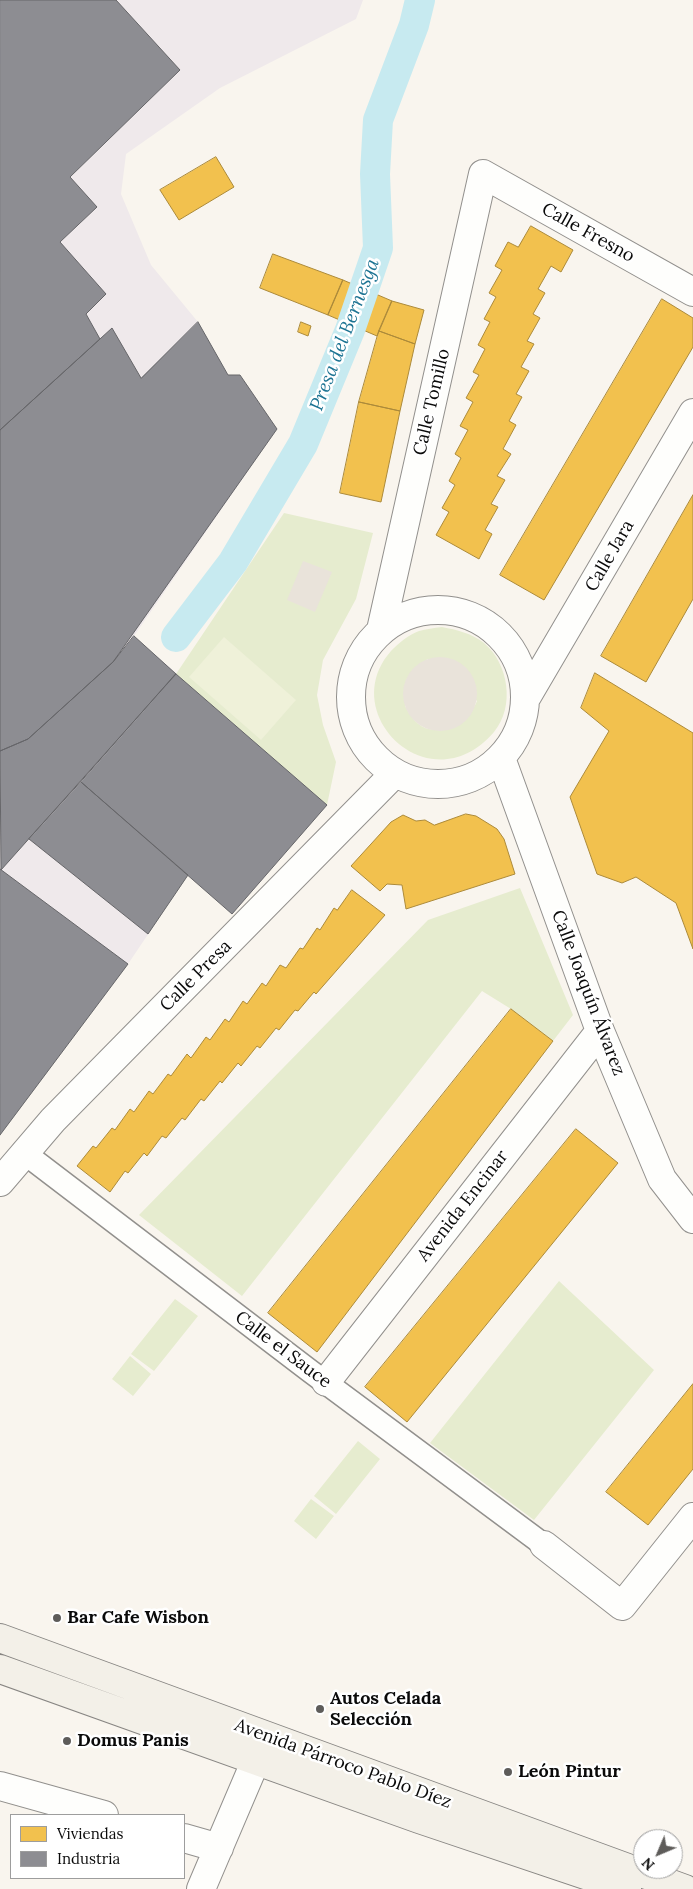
<!DOCTYPE html>
<meta charset="utf-8">
<style>
body{margin:0}
#map{position:relative;width:693px;height:1889px;overflow:hidden;background:#f9f5ee;font-family:Lora,serif}
canvas{display:block}
.legend{position:absolute;left:10px;top:1814px;width:175px;height:65px;box-sizing:border-box;background:#fff;border:1px solid #9d9d9d;margin:0;padding:6px 9px;list-style:none;font-size:15px;color:#0a0a0a}
.legend li{display:flex;align-items:center;gap:10px;height:25px}
.legend b{width:25px;border:1px solid #9d9d9d}
.north{position:absolute;left:633px;top:1829px;width:50px;height:50px;box-sizing:border-box;background:#fff;border:1px solid #9d9d9d;border-radius:50%;rotate:225deg;font-size:14px;font-weight:700;line-height:20px;text-align:center;color:#0a0a0a}
.north::after{content:'';display:block;margin:auto;width:18px;height:22px;background:#5e5c5a;clip-path:polygon(50% 0,100% 100%,50% 72%,0 100%)}
</style>
<div id="map">
<canvas width="693" height="1889"></canvas>
<ul class="legend">
<li><b style="height:14px;background:#f2c14e"></b>Viviendas</li>
<li><b style="height:14px;background:#8d8d92"></b>Industria</li>
</ul>
<div class="north">N</div>
</div>
<script>
const ctx = document.querySelector('canvas').getContext('2d');
ctx.lineJoin = 'round';
function paint(path, color) { ctx.fillStyle = color; ctx.fill(path, 'evenodd'); }
function strokePath(path, color, width, dash) { ctx.strokeStyle = color; ctx.lineWidth = width; ctx.lineCap = dash ? 'butt' : 'round'; ctx.setLineDash(dash || []); ctx.stroke(path); }
function write(font, color, halo, rows, align = 'center') {
  ctx.font = font + ' Lora,serif'; ctx.lineWidth = 5; ctx.setLineDash([]); ctx.textBaseline = 'middle'; ctx.strokeStyle = halo; ctx.fillStyle = color; for (const [text, x, y, turn = 0] of rows) {
    ctx.save(); ctx.translate(x, y); ctx.rotate((+turn || 0) * Math.PI / 180); ctx.textAlign = isNaN(turn) ? turn : align; if (halo) ctx.strokeText(text, 0, 0); ctx.fillText(text, 0, 0); ctx.restore();
  }
}
const industrial = new Path2D(`
 M 0,0 L 363,0 L 356,19 L 220,88 L 126,154 L 121,194 L 151,265 L 198,322 L 228,375 L 240,375 L 277,429 L 134,636 L 327,805 L 232,914 L 188,875 L 128,964 L 0,1135 Z`);
const green = new Path2D(`
 M 284,513 L 373,533 L 356,599 L 323,660 L 317,695 L 323,725 L 336,762 L 327,805 L 176,674 Z
 M 442,627 C 457,630 471,633 484,643 C 509,664 515,707 494,732 C 431,806 335,714 391,651 C 399,643 408,635 419,631 C 426,629 434,628 442,627 ZM 428,659 L 477,701 C 472,713 467,716 456,722 C 431,736 418,730 405,706 C 409,683 406,671 428,659 Z
 M 520,888 L 573,1015 L 553,1041 L 511,1009 L 482,991 L 242,1296 L 139,1215 L 428,920 Z
 M 559,1281 L 654,1370 L 534,1520 L 430,1443 Z
 M 175,1299 L 198,1316 L 154,1371 L 131,1354 Z
 M 130,1356 L 151,1374 L 133,1396 L 112,1379 Z
 M 358,1441 L 380,1459 L 336,1514 L 314,1496 Z
 M 311,1499 L 334,1516 L 316,1539 L 294,1521 Z`);
const pitch = new Path2D(`
 M 224,637 L 296,700 L 261,740 L 189,677 Z`);
const plaza = new Path2D(`
 M 303,561 L 332,572 L 315,612 L 287,600 Z
 M403 694a37 37 0 1 1 74 0a37 37 0 1 1-74 0Z`);
const homes = new Path2D(`
 M 216,157 L 234,187 L 179,220 L 160,190 Z
 M 531,226 L 573,250 L 561,272 L 551,266 L 538,289 L 545,293 L 533,314 L 540,318 L 527,341 L 534,344 L 521,367 L 529,371 L 516,394 L 522,397 L 509,421 L 516,425 L 503,449 L 511,454 L 497,476 L 505,480 L 491,504 L 498,507 L 485,530 L 492,534 L 479,559 L 436,535 L 449,512 L 442,508 L 455,485 L 449,481 L 461,458 L 455,454 L 468,430 L 460,426 L 473,402 L 466,398 L 479,375 L 473,372 L 485,349 L 478,345 L 490,322 L 484,319 L 496,297 L 489,293 L 502,270 L 495,266 L 508,242 L 518,247 Z
 M 273,254 L 343,280 L 328,315 L 260,288 Z
 M 343,280 L 392,301 L 377,336 L 328,315 Z
 M 662,299 L 693,318 L 693,347 L 544,600 L 500,575 Z
 M 392,301 L 424,310 L 415,344 L 379,331 Z
 M 301,322 L 311,326 L 308,336 L 298,332 Z
 M 379,331 L 415,344 L 400,411 L 359,402 Z
 M 359,402 L 400,411 L 381,502 L 340,493 Z
 M 693,495 L 693,599 L 646,682 L 601,656 Z
 M 595,673 L 693,733 L 693,949 L 676,903 L 636,877 L 622,883 L 597,874 L 570,797 L 609,731 L 581,708 Z
 M 466,814 L 476,816 L 497,829 L 504,839 L 515,874 L 406,909 L 402,885 L 387,884 L 380,891 L 351,866 L 391,822 L 403,815 L 416,821 L 425,820 L 434,825 Z
 M 352,890 L 385,915 L 316,994 L 314,992 L 298,1011 L 295,1010 L 279,1030 L 276,1028 L 260,1048 L 257,1046 L 241,1066 L 238,1063 L 222,1083 L 220,1081 L 204,1101 L 201,1099 L 185,1120 L 182,1118 L 166,1138 L 162,1136 L 147,1156 L 144,1153 L 128,1173 L 125,1171 L 110,1192 L 77,1166 L 93,1146 L 96,1148 L 112,1128 L 115,1130 L 130,1109 L 134,1112 L 149,1091 L 153,1094 L 168,1074 L 171,1076 L 187,1054 L 191,1058 L 206,1037 L 210,1040 L 225,1019 L 229,1022 L 243,1001 L 247,1004 L 262,983 L 266,986 L 280,965 L 286,968 L 300,948 L 303,949 L 317,928 L 320,930 L 334,908 L 337,910 Z
 M 511,1009 L 553,1041 L 317,1352 L 268,1313 Z
 M 576,1129 L 618,1163 L 407,1422 L 365,1387 Z
 M 693,1384 L 693,1469 L 648,1525 L 606,1492 Z`);
const industry = new Path2D(`
 M 0,0 L 116,0 L 180,70 L 70,177 L 97,207 L 60,242 L 106,294 L 86,314 L 100,339 L 0,430 Z
 M 198,322 L 228,375 L 240,375 L 277,429 L 113,662 L 28,739 L 0,751 L 0,430 L 112,328 L 141,378 Z
 M 134,636 L 176,674 L 1,870 L 0,751 L 28,739 L 113,662 Z
 M 176,674 L 327,805 L 232,914 L 81,782 Z
 M 81,782 L 188,875 L 148,934 L 29,839 Z
 M 0,869 L 128,964 L 0,1135 Z`);
const canal = new Path2D(`
 M 176,637 L 233,562 L 303,444 L 350,330 L 378,248 L 375,174 L 378,120 L 414,25 L 420,0`);
const pedestrian = new Path2D(`
 M 23,1152 L 310,1371 L 544,1545`);
const minor = new Path2D(`
 M351 697a87 87 0 1 1 174 0a87 87 0 1 1-174 0Z
 M 381,630 L 483,174 L 693,292
 M 526,698 L 693,413
 M 501,758 L 600,1031 L 662,1179 L 693,1219
 M 0,1182 L 53,1120 L 395,773
 M 326,1382 L 600,1031
 M 544,1545 L 622,1606 L 693,1517
 M 0,1786 L 104,1815
 M 184,1838 L 219,1848
 M 201,1889 L 265,1739`);
const secondary = new Path2D(`
 M 0,1638 L 685,1889
 M 0,1669 L 419,1819 L 627,1889`);
const markers = [
 [57,1618,5,"#5e5c5a"],
 [320,1709,5,"#5e5c5a"],
 [67,1741,5,"#5e5c5a"],
 [508,1772,5,"#5e5c5a"]
];
const streetNames = [
 ["Calle Fresno",588,233,29],
 ["Calle Tomillo",432,402,-77],
 ["Calle Jara",610,556,-60],
 ["Calle Presa",196,976,-45],
 ["Calle Joaquín Álvarez",588,993,69],
 ["Avenida Encinar",463,1206,-52],
 ["Calle el Sauce",283,1350,37],
 ["Avenida Párroco Pablo Díez",343,1764,20]
];
const poiNames = [
 ["Bar Cafe Wisbon",67,1618],
 ["Autos Celada",330,1699],
 ["Selección",330,1720],
 ["Domus Panis",77,1741],
 ["León Pintur",518,1772]
];
const waterNames = [
 ["Presa del Bernesga",345,335,-69]
];
paint(industrial, '#efe9eb');
paint(green, '#e6eccf');
paint(pitch, '#eff1d9');
paint(plaza, '#e9e3da');
paint(homes, '#f2c14e');
strokePath(homes, '#ac8a3a', 1);
paint(industry, '#8d8d92');
strokePath(industry, '#666669', 1);
strokePath(canal, '#c7eaf0', 30);
strokePath(pedestrian, '#92908d', 25);
strokePath(minor, '#92908d', 30);
strokePath(secondary, '#888683', 30);
strokePath(pedestrian, '#fefefc', 22);
strokePath(minor, '#fefefc', 28);
strokePath(secondary, '#f3f0e8', 28);
for (const [x, y, r, color] of markers) { const dot = new Path2D(); dot.arc(x, y, r, 0, 2 * Math.PI); ctx.fillStyle = color; ctx.fill(dot); strokePath(dot, '#fff', 2); }
write('18px', '#0a0a0a', '#fff', streetNames);
write('bold 18px', '#0a0a0a', '#fff', poiNames, 'left');
write('italic 19px', '#1d7493', '#fff', waterNames);
</script>
